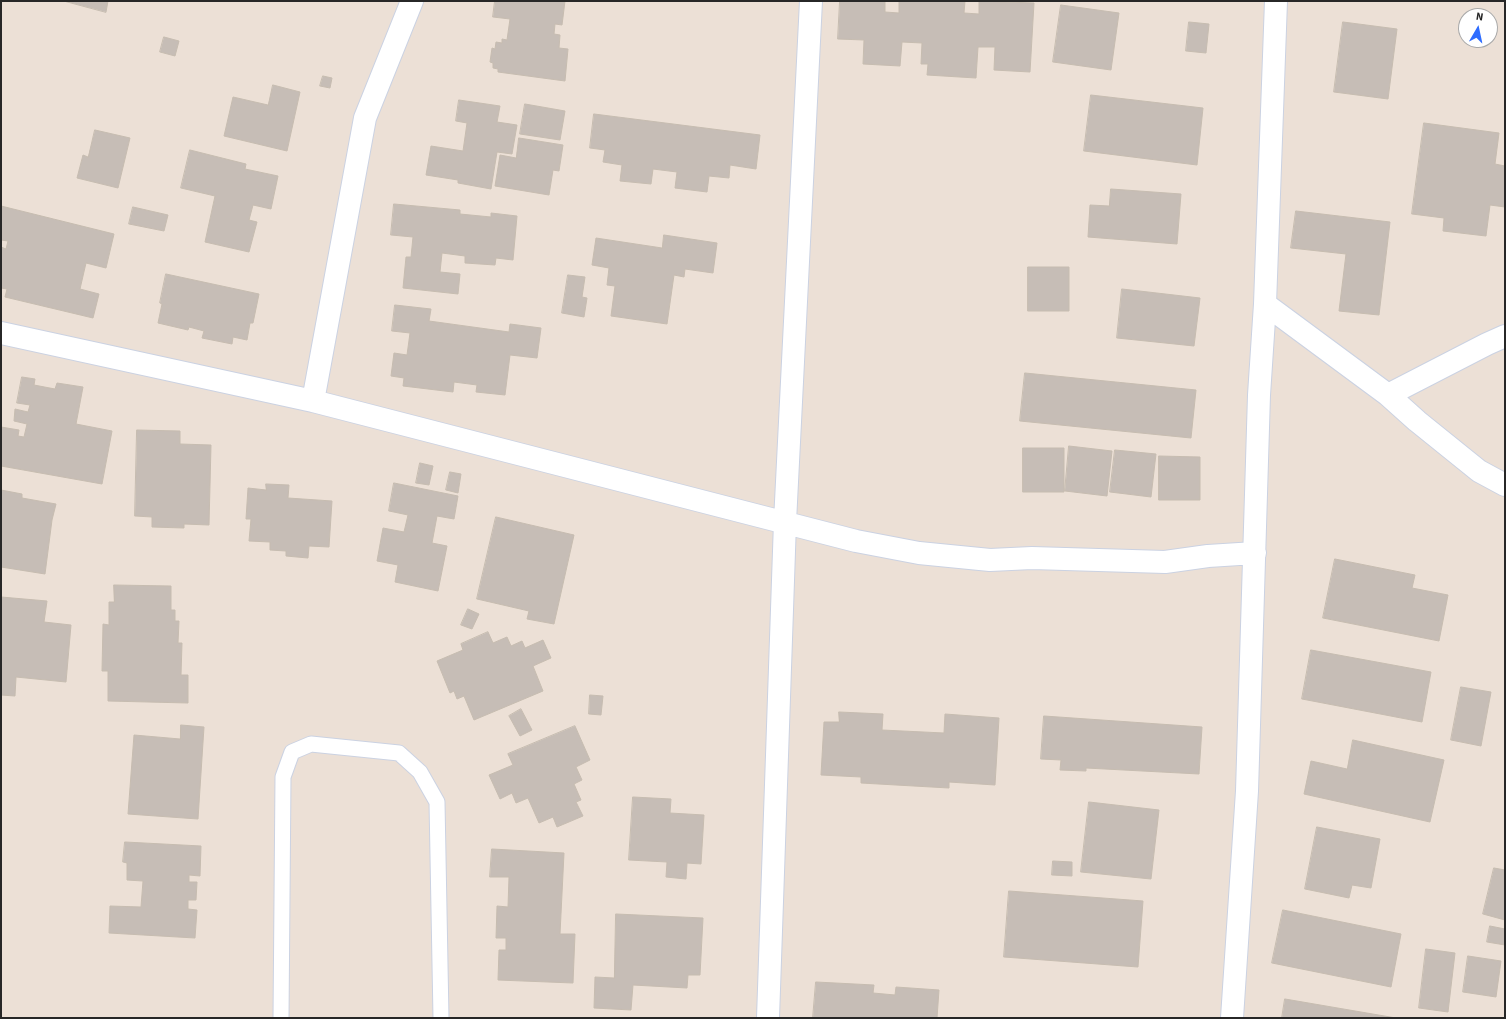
<!DOCTYPE html>
<style>
body{margin:0}
#map{position:relative;width:1506px;height:1019px;overflow:hidden;background:#ece0d6;font-family:"Source Sans 3",sans-serif}
canvas{display:block}
.frame{position:absolute;inset:0;border:2px solid #272727;pointer-events:none}
.north{position:absolute;left:1458px;top:8px;width:40px;height:40px;box-sizing:border-box;background:#fff;border:1px solid #a9a9a9;border-radius:50%;rotate:9deg;font-size:11px;font-weight:700;line-height:16px;text-align:center;color:#272727}
.north::after{content:'';display:block;margin:auto;width:14px;height:18px;background:#2f6dff;clip-path:polygon(50% 0,100% 100%,50% 72%,0 100%)}
</style>
<div id="map">
<canvas width="1506" height="1019"></canvas>
<div class="frame"></div>
<div class="north">N</div>
</div>
<script>
const ctx = document.querySelector('canvas').getContext('2d');
ctx.lineJoin = 'round';
function paint(path, color) { ctx.fillStyle = color; ctx.fill(path, 'evenodd'); }
function strokePath(path, color, width, dash) { ctx.strokeStyle = color; ctx.lineWidth = width; ctx.lineCap = dash ? 'butt' : 'round'; ctx.setLineDash(dash || []); ctx.stroke(path); }
const building = new Path2D(`
 M 64,1 L 108,1 L 106,12 Z
 M 495,1 L 565,1 L 562,25 L 555,24 L 554,34 L 560,35 L 559,48 L 568,49 L 565,81 L 498,72 L 498,69 L 493,68 L 493,63 L 490,62 L 492,48 L 495,49 L 496,42 L 502,43 L 502,39 L 507,40 L 510,19 L 493,17 Z
 M 840,1 L 885,1 L 885,12 L 899,13 L 899,1 L 965,1 L 964,13 L 979,14 L 979,1 L 1034,3 L 1030,72 L 994,70 L 995,47 L 978,47 L 976,78 L 927,75 L 928,64 L 921,64 L 922,43 L 902,42 L 900,66 L 863,64 L 864,40 L 838,39 Z
 M 1061,5 L 1119,13 L 1111,70 L 1053,62 Z
 M 1189,22 L 1209,24 L 1206,53 L 1186,51 Z
 M 1343,22 L 1397,29 L 1388,99 L 1334,92 Z
 M 164,37 L 179,41 L 175,56 L 160,52 Z
 M 323,76 L 332,78 L 330,88 L 320,86 Z
 M 273,85 L 300,92 L 287,151 L 224,136 L 233,97 L 268,105 Z
 M 1091,95 L 1203,108 L 1197,165 L 1084,151 Z
 M 459,100 L 500,106 L 497,122 L 517,125 L 512,154 L 497,152 L 491,189 L 458,183 L 458,180 L 426,175 L 431,146 L 463,151 L 467,123 L 456,121 Z
 M 525,104 L 565,111 L 560,140 L 520,134 Z
 M 594,114 L 760,135 L 756,169 L 730,165 L 729,178 L 709,176 L 707,192 L 675,188 L 677,172 L 653,169 L 651,184 L 620,181 L 622,165 L 603,162 L 605,150 L 590,148 Z
 M 1424,123 L 1499,133 L 1495,164 L 1505,166 L 1505,207 L 1490,205 L 1486,236 L 1443,231 L 1444,218 L 1412,214 Z
 M 95,130 L 130,138 L 118,188 L 77,178 L 83,155 L 88,157 Z
 M 519,138 L 563,145 L 559,171 L 553,170 L 549,195 L 495,186 L 500,155 L 516,158 Z
 M 190,150 L 246,164 L 245,169 L 278,176 L 271,209 L 253,205 L 249,220 L 257,222 L 249,252 L 205,242 L 215,196 L 181,188 Z
 M 1111,189 L 1181,194 L 1177,244 L 1088,237 L 1090,205 L 1109,206 Z
 M 394,204 L 460,210 L 460,214 L 491,217 L 491,213 L 517,216 L 513,260 L 496,258 L 495,265 L 465,263 L 465,256 L 442,253 L 440,272 L 460,274 L 458,294 L 403,288 L 406,257 L 411,257 L 413,237 L 391,235 Z
 M 1,206 L 114,234 L 106,268 L 86,263 L 80,289 L 99,294 L 93,318 L 5,297 L 7,289 L 1,288 L 1,247 L 6,249 L 8,241 L 1,240 Z
 M 133,207 L 168,215 L 164,231 L 129,224 Z
 M 1296,211 L 1390,222 L 1379,315 L 1339,311 L 1346,254 L 1291,248 Z
 M 664,235 L 717,243 L 713,273 L 685,269 L 684,277 L 674,275 L 667,324 L 611,316 L 615,286 L 607,285 L 609,268 L 592,265 L 596,238 L 662,248 Z
 M 1028,267 L 1069,267 L 1069,311 L 1028,311 Z
 M 166,274 L 259,294 L 253,323 L 250,323 L 247,340 L 233,337 L 232,344 L 202,338 L 204,331 L 189,327 L 188,330 L 158,323 L 162,304 L 160,303 Z
 M 568,275 L 585,277 L 582,297 L 587,298 L 584,317 L 562,313 Z
 M 1122,289 L 1200,298 L 1194,346 L 1117,338 Z
 M 395,305 L 431,309 L 429,321 L 509,332 L 510,324 L 541,328 L 537,358 L 510,355 L 505,395 L 476,392 L 477,385 L 454,382 L 453,392 L 403,386 L 404,378 L 391,376 L 394,353 L 407,355 L 410,333 L 392,331 Z
 M 1025,373 L 1196,390 L 1191,438 L 1020,421 Z
 M 22,377 L 35,379 L 34,385 L 55,389 L 57,383 L 83,387 L 76,424 L 112,431 L 102,484 L 1,466 L 1,427 L 19,430 L 18,436 L 24,437 L 27,424 L 14,421 L 15,409 L 28,412 L 30,405 L 17,403 Z
 M 137,430 L 180,431 L 180,444 L 211,445 L 209,525 L 184,524 L 184,528 L 152,527 L 152,517 L 135,516 Z
 M 1069,446 L 1112,451 L 1107,496 L 1065,491 Z
 M 1023,448 L 1064,448 L 1064,492 L 1023,492 Z
 M 1115,450 L 1156,454 L 1151,497 L 1110,492 Z
 M 1159,456 L 1200,457 L 1200,500 L 1159,500 Z
 M 420,463 L 433,466 L 429,485 L 416,483 Z
 M 450,472 L 461,474 L 458,493 L 446,490 Z
 M 394,483 L 458,496 L 454,519 L 437,516 L 432,543 L 447,546 L 438,591 L 395,582 L 398,565 L 377,561 L 383,528 L 404,532 L 408,515 L 389,511 Z
 M 266,484 L 289,485 L 288,498 L 332,501 L 329,547 L 309,546 L 308,558 L 286,556 L 286,551 L 270,550 L 270,542 L 249,541 L 251,519 L 246,519 L 248,488 L 266,490 Z
 M 1,490 L 22,494 L 22,498 L 56,504 L 52,520 L 45,574 L 1,567 Z
 M 496,517 L 574,535 L 554,624 L 527,619 L 529,611 L 477,599 Z
 M 1335,559 L 1415,575 L 1412,588 L 1448,595 L 1439,641 L 1323,618 Z
 M 114,585 L 171,586 L 171,610 L 175,610 L 175,621 L 179,621 L 178,643 L 182,643 L 181,675 L 188,675 L 188,703 L 108,701 L 108,671 L 102,671 L 103,624 L 109,625 L 109,602 L 114,602 Z
 M 1,597 L 47,601 L 44,622 L 71,625 L 66,682 L 16,677 L 15,696 L 1,695 Z
 M 468,609 L 479,614 L 472,629 L 461,625 Z
 M 488,632 L 493,643 L 507,637 L 511,646 L 522,641 L 525,648 L 543,640 L 551,658 L 533,666 L 543,691 L 474,720 L 464,696 L 457,699 L 454,691 L 450,693 L 437,661 L 463,650 L 461,644 Z
 M 1311,650 L 1431,672 L 1422,722 L 1302,699 Z
 M 1461,687 L 1491,692 L 1481,746 L 1451,740 Z
 M 590,695 L 603,696 L 601,715 L 589,714 Z
 M 521,709 L 532,730 L 520,736 L 509,716 Z
 M 839,712 L 883,714 L 882,730 L 944,733 L 945,714 L 999,718 L 995,785 L 949,782 L 949,788 L 861,783 L 861,777 L 821,775 L 824,722 L 839,722 Z
 M 1044,716 L 1202,727 L 1199,774 L 1086,768 L 1086,771 L 1060,770 L 1061,760 L 1041,759 Z
 M 181,725 L 204,727 L 198,819 L 128,814 L 134,735 L 180,739 Z
 M 575,726 L 590,760 L 576,767 L 582,780 L 574,784 L 581,800 L 576,802 L 583,816 L 557,827 L 553,817 L 539,823 L 528,798 L 516,803 L 512,793 L 500,799 L 489,775 L 513,765 L 508,754 Z
 M 1353,740 L 1444,760 L 1430,822 L 1304,794 L 1311,761 L 1347,769 Z
 M 633,797 L 671,799 L 670,813 L 704,815 L 701,864 L 687,863 L 686,879 L 666,877 L 667,862 L 629,860 Z
 M 1089,802 L 1159,810 L 1151,879 L 1081,872 Z
 M 1317,827 L 1380,839 L 1371,888 L 1352,885 L 1349,898 L 1305,889 Z
 M 125,842 L 201,846 L 200,876 L 189,875 L 189,882 L 197,882 L 196,900 L 188,900 L 188,909 L 197,910 L 195,938 L 109,933 L 110,906 L 141,907 L 143,881 L 127,880 L 127,863 L 123,862 Z
 M 492,849 L 564,853 L 560,934 L 575,934 L 573,983 L 498,980 L 499,950 L 506,950 L 506,938 L 496,938 L 497,906 L 508,907 L 509,877 L 490,877 Z
 M 1053,861 L 1072,862 L 1072,876 L 1052,875 Z
 M 1494,868 L 1505,870 L 1505,920 L 1483,914 Z
 M 1009,891 L 1143,901 L 1138,967 L 1004,957 Z
 M 1283,910 L 1401,934 L 1391,987 L 1272,963 Z
 M 616,914 L 703,918 L 700,975 L 688,975 L 687,988 L 633,985 L 631,1010 L 594,1008 L 595,977 L 614,978 Z
 M 1490,926 L 1505,929 L 1505,945 L 1487,942 Z
 M 1426,949 L 1455,953 L 1448,1012 L 1419,1008 Z
 M 1468,956 L 1501,961 L 1496,997 L 1463,992 Z
 M 816,982 L 874,985 L 873,993 L 895,995 L 896,987 L 939,990 L 937,1018 L 813,1018 Z
 M 1285,999 L 1396,1018 L 1282,1018 Z`);
const lane = new Path2D(`
 M 281,1018 L 283,777 L 292,752 L 311,744 L 399,753 L 420,772 L 437,802 L 441,1018`);
const street = new Path2D(`
 M 1265,304 L 1388,395 L 1417,421 L 1479,471 L 1505,485
 M 1,333 L 313,401 L 856,541 L 919,553 L 990,560 L 1032,558 L 1165,562 L 1208,556 L 1255,553
 M 1388,395 L 1487,344 L 1505,336
 M 313,401 L 365,118 L 412,1
 M 768,1018 L 785,522 L 811,1
 M 1232,1018 L 1247,791 L 1259,395 L 1265,304 L 1276,1`);
paint(building, '#c6bdb6');
strokePath(building, '#c6bcb0', 1);
strokePath(lane, '#cbd2e2', 17);
strokePath(street, '#cbd2e2', 24);
strokePath(lane, '#fff', 15);
strokePath(street, '#fff', 22);
</script>
